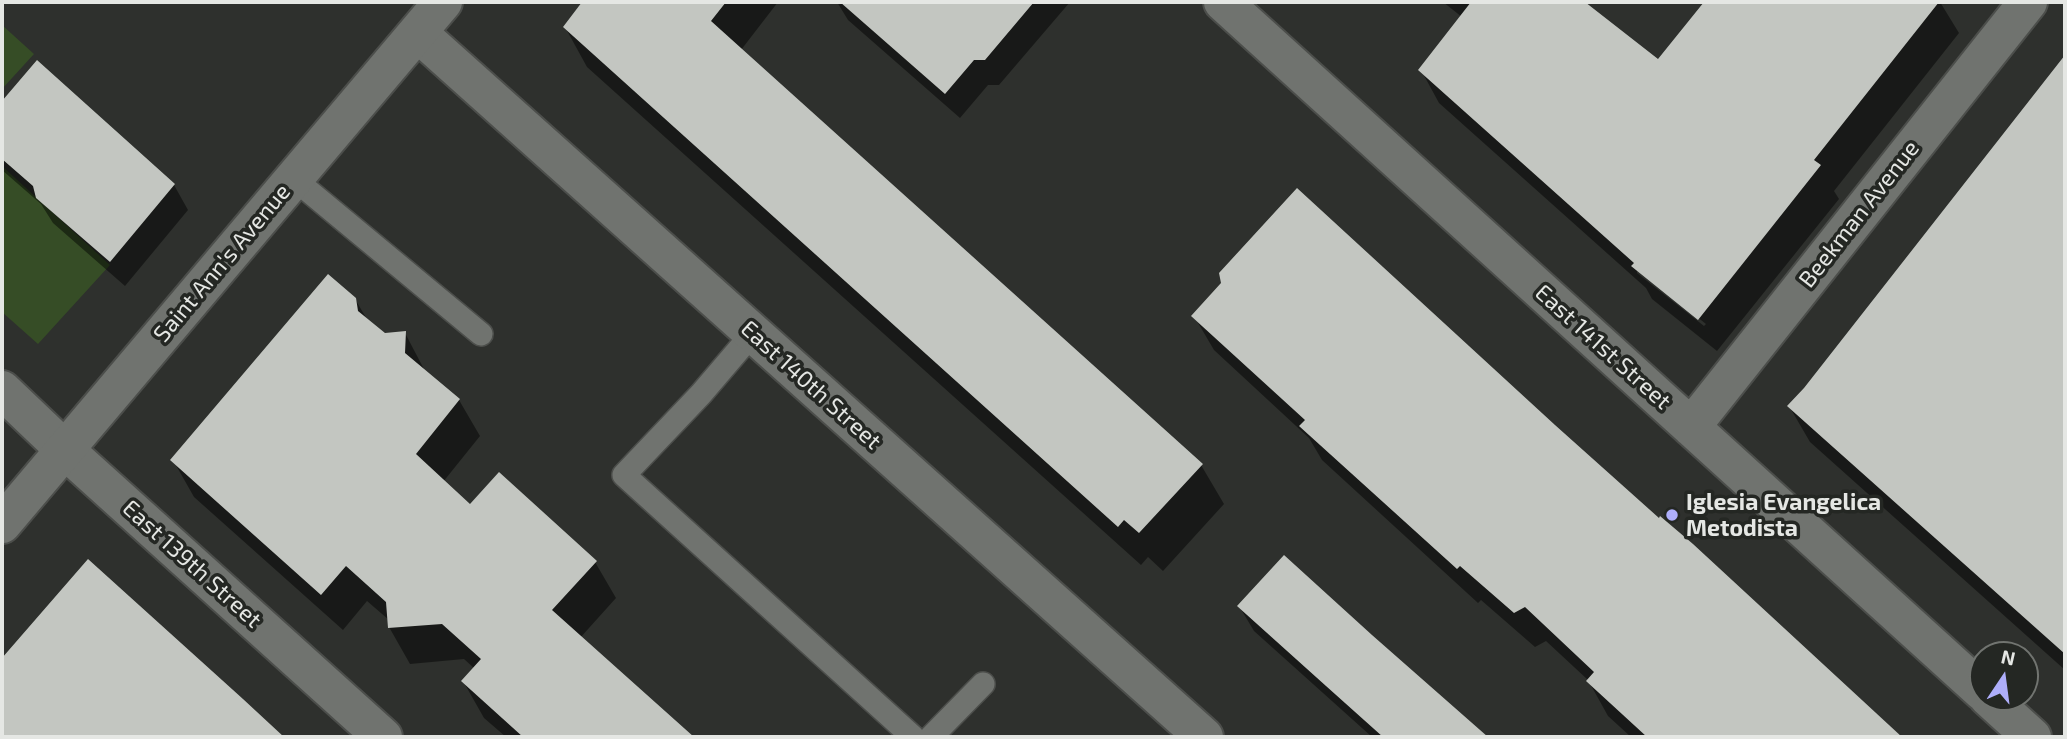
<!DOCTYPE html>
<style>
body{margin:0}
#map{position:relative;width:2067px;height:739px;overflow:hidden;background:#2e302d;font-family:"Exo 2",sans-serif}
canvas{display:block}
.frame{position:absolute;inset:0;border:4px solid #e5e7e4;pointer-events:none}
.north{position:absolute;left:1969px;top:641px;width:70px;height:70px;box-sizing:border-box;background:#242723;border:2px solid #717470;border-radius:50%;rotate:13deg;font-size:19px;font-weight:700;line-height:28px;text-align:center;color:#e5e7e4}
.north::after{content:'';display:block;margin:auto;width:24px;height:32px;background:#aeaefa;clip-path:polygon(50% 0,100% 100%,50% 72%,0 100%)}
</style>
<div id="map">
<canvas width="2067" height="739"></canvas>
<div class="frame"></div>
<div class="north">N</div>
</div>
<script>
const ctx = document.querySelector('canvas').getContext('2d');
ctx.lineJoin = 'round';
function paint(path, color) { ctx.fillStyle = color; ctx.fill(path, 'evenodd'); }
function strokePath(path, color, width, dash) { ctx.strokeStyle = color; ctx.lineWidth = width; ctx.lineCap = dash ? 'butt' : 'round'; ctx.setLineDash(dash || []); ctx.stroke(path); }
function write(font, color, halo, rows, align = 'center') {
  ctx.font = font + ' "Exo 2",sans-serif'; ctx.lineWidth = 7; ctx.setLineDash([]); ctx.textBaseline = 'middle'; ctx.strokeStyle = halo; ctx.fillStyle = color; for (const [text, x, y, turn = 0] of rows) {
    ctx.save(); ctx.translate(x, y); ctx.rotate((+turn || 0) * Math.PI / 180); ctx.textAlign = isNaN(turn) ? turn : align; if (halo) ctx.strokeText(text, 0, 0); ctx.fillText(text, 0, 0); ctx.restore();
  }
}
const green = new Path2D(`
 M 2,25 L 34,54 L 2,89 Z
 M 2,166 L 110,265 L 38,344 L 2,312 Z`);
const shadow = new Path2D(`
 M 585,2 L 778,2 L 741,50 L 1201,465 L 1224,504 L 1163,571 L 1148,557 L 1141,565 L 587,67 L 565,27 Z
 M 837,2 L 1070,2 L 999,85 L 988,85 L 960,118 L 848,20 Z
 M 1443,2 L 1583,2 L 1658,61 L 1706,2 L 1940,2 L 1959,33 L 1834,191 L 1839,199 L 1717,351 L 1652,299 L 1646,288 L 1439,103 L 1421,70 L 1462,17 ZM 1637,269 L 1706,324 L 1704,326 L 1637,273 Z
 M 2065,57 L 2065,670 L 1810,442 L 1789,406 L 1806,389 Z
 M 37,63 L 174,185 L 188,210 L 125,286 L 53,223 L 41,204 L 2,170 L 2,124 L 14,110 Z
 M 355,299 L 368,321 L 385,335 L 405,333 L 426,373 L 459,400 L 480,436 L 443,482 L 470,506 L 595,562 L 616,598 L 580,638 L 691,737 L 506,737 L 484,718 L 463,681 L 475,669 L 464,659 L 410,664 L 389,627 L 389,620 L 367,601 L 343,630 L 194,497 L 173,460 Z
 M 1194,316 L 1659,520 L 1692,546 L 1902,737 L 1631,737 L 1608,716 L 1588,680 L 1546,641 L 1535,647 L 1481,600 L 1478,603 L 1322,460 L 1309,438 L 1214,350 Z
 M 1284,557 L 1484,737 L 1372,737 L 1254,631 L 1239,606 Z
 M 88,562 L 282,737 L 2,737 L 2,661 Z`);
const building = new Path2D(`
 M 582,2 L 726,2 L 711,21 L 1203,464 L 1139,533 L 1124,520 L 1118,527 L 563,27 Z
 M 840,2 L 1034,2 L 985,60 L 974,60 L 945,94 Z
 M 1471,2 L 1585,2 L 1658,59 L 1704,2 L 1939,2 L 1814,160 L 1821,165 L 1698,320 L 1631,266 L 1634,263 L 1418,70 Z
 M 2065,55 L 2065,654 L 1787,406 L 1804,388 Z
 M 37,60 L 175,184 L 110,262 L 36,198 L 33,186 L 2,159 L 2,101 Z
 M 1297,188 L 1555,425 L 1659,518 L 1660,516 L 1693,544 L 1902,737 L 1647,737 L 1586,681 L 1594,672 L 1525,607 L 1514,613 L 1460,566 L 1457,569 L 1299,426 L 1305,420 L 1191,316 L 1221,283 L 1219,273 Z
 M 328,274 L 356,298 L 358,311 L 385,333 L 406,331 L 405,353 L 460,399 L 416,454 L 470,504 L 499,472 L 597,561 L 552,610 L 694,737 L 523,737 L 461,681 L 481,659 L 442,624 L 388,628 L 386,602 L 346,566 L 321,595 L 170,460 Z
 M 1284,555 L 1372,635 L 1488,737 L 1383,737 L 1326,686 L 1237,606 Z
 M 88,559 L 243,699 L 284,737 L 2,737 L 2,658 Z`);
const service = new Path2D(`
 M 293,178 L 481,334
 M 753,333 L 701,394 L 624,475 L 913,737
 M 931,737 L 983,684`);
const minor = new Path2D(`
 M 1223,2 L 1983,692
 M 418,33 L 1204,737
 M 2,390 L 65,450 L 383,737
 M 1691,427 L 2028,2
 M 1988,697 L 2032,737`);
const tertiary = new Path2D(`
 M 2,524 L 443,2`);
const markers = [
 [1672,515,7,"#aeaefa"]
];
const streetNames = [
 ["Beekman Avenue",1859,214,-52],
 ["Saint Ann's Avenue",222,263,-50],
 ["East 141st Street",1603,347,42],
 ["East 140th Street",811,385,42],
 ["East 139th Street",192,564,42]
];
const poiNames = [
 ["Iglesia Evangelica",1686,502],
 ["Metodista",1686,528]
];
paint(green, '#364d26');
paint(shadow, '#0007');
paint(building, '#c3c6c1');
strokePath(service, '#4c4e4b', 26);
strokePath(minor, '#4c4e4b', 42);
strokePath(tertiary, '#4c4e4b', 42);
strokePath(service, '#70736f', 23);
strokePath(minor, '#70736f', 38);
strokePath(tertiary, '#70736f', 38);
for (const [x, y, r, color] of markers) { const dot = new Path2D(); dot.arc(x, y, r, 0, 2 * Math.PI); ctx.fillStyle = color; ctx.fill(dot); strokePath(dot, '#242723', 2.5); }
write('23px', '#e5e7e4', '#242723', streetNames);
write('bold 23px', '#e5e7e4', '#242723', poiNames, 'left');
</script>
